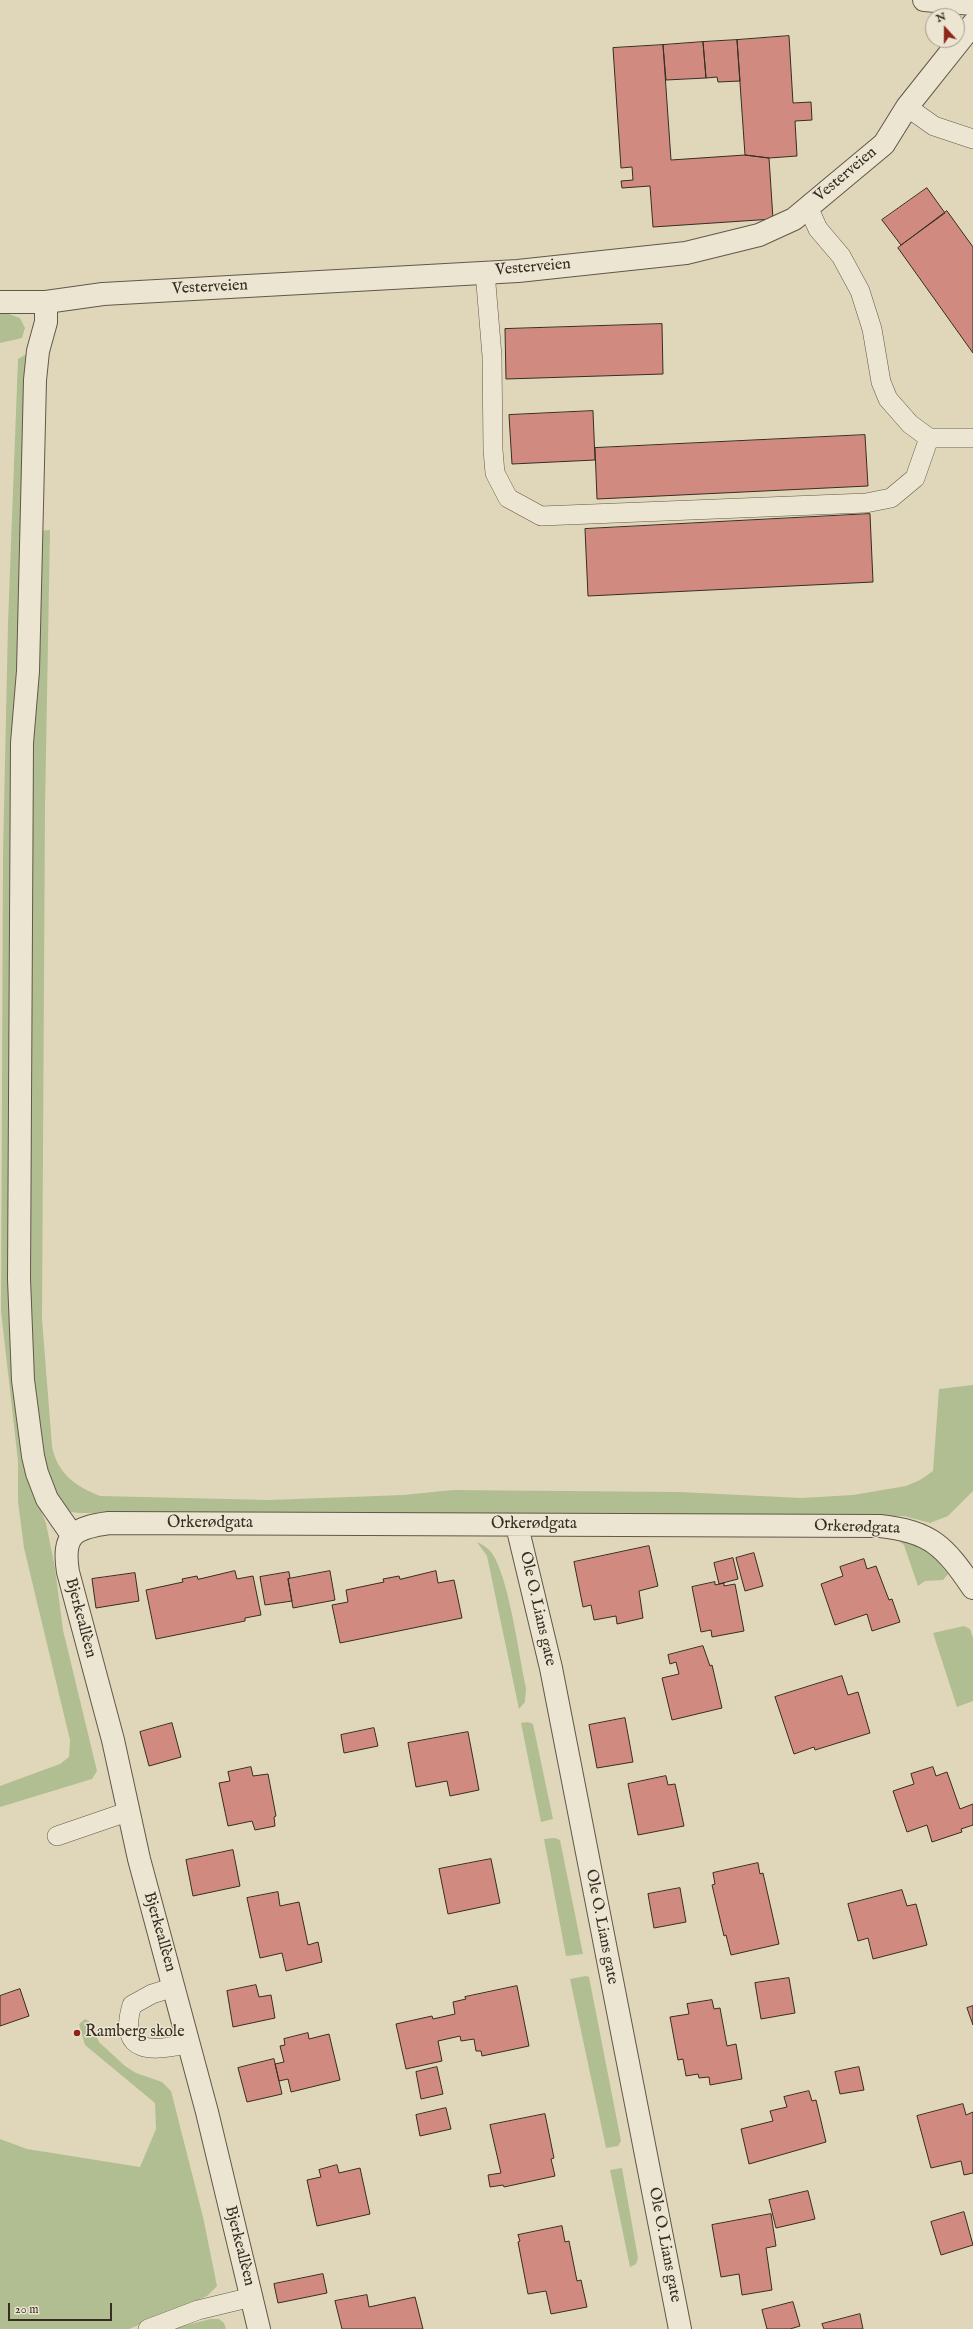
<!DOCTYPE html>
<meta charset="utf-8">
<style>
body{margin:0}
#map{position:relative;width:973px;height:2329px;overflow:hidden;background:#e0d7ba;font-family:"IM FELL English",serif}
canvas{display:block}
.north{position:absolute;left:925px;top:8px;width:40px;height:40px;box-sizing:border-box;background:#ebe5d2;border:1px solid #a39b8c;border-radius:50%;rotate:339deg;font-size:11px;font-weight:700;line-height:16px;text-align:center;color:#372d22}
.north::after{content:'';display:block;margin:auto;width:14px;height:18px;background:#8f2418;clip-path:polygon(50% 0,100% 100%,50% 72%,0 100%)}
.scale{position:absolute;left:8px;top:2303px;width:104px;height:18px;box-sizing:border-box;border:2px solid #372d22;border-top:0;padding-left:5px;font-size:12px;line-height:14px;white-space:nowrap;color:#372d22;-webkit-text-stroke:3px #ebe5d2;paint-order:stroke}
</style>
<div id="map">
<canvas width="973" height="2329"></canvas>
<div class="north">N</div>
<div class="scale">20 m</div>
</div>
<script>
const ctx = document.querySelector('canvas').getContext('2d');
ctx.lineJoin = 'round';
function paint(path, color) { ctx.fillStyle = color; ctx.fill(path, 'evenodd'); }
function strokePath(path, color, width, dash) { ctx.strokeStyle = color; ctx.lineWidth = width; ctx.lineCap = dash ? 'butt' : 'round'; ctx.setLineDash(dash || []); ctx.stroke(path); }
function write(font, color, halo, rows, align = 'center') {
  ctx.font = font + ' "IM FELL English",serif'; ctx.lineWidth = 3; ctx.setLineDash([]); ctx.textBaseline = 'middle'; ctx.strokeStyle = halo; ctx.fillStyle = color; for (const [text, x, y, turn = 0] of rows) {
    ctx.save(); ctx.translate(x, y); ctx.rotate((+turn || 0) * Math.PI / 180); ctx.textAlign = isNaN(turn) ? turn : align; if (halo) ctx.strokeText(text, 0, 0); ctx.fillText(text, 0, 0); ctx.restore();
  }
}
const green = new Path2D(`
 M 0,311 L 20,318 L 25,328 L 22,338 L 0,343 Z
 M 28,353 L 28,1480 L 46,1523 L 55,1568 L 63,1630 L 97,1771 L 92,1779 L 0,1807 L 0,1786 L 60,1764 L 69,1757 L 70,1740 L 24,1548 L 18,1501 L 18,1461 L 1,1311 L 3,855 L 8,623 L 18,359 Z
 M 50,530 L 45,808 L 42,1319 L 52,1446 C 57,1473 75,1486 100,1496 L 269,1500 L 403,1495 L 453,1490 L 680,1492 L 801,1498 L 853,1495 L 906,1486 L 920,1480 L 933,1471 L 939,1389 L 973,1385 L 973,1491 L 948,1516 L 930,1523 L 904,1516 L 744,1517 L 283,1513 L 80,1513 L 71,1512 L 61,1504 L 46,1479 L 28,1331 L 31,754 L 38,531 Z
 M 899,1541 C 918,1543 937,1558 948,1574 L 943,1580 L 925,1581 L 918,1586 L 904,1545 Z
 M 477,1542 C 484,1545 491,1550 495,1558 C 511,1591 518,1651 526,1688 L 525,1702 L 519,1709 L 487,1556 Z
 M 964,1626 L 970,1629 L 973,1638 L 973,1701 L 957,1707 L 933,1633 Z
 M 528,1722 L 533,1724 L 553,1819 L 541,1822 L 521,1723 Z
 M 555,1838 L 560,1840 L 583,1954 L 566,1956 L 544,1839 Z
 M 586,1976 L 589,1977 L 621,2141 L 618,2146 L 606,2148 L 570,1979 Z
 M 85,2019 L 90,2022 L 99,2042 L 125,2066 L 136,2073 L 162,2082 L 171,2091 L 203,2217 L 217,2286 L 207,2296 L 129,2329 L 0,2329 L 0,2139 L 27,2149 L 140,2167 L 156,2129 L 155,2103 L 85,2045 L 79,2024 Z
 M 622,2168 L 638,2258 L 636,2264 L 630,2267 L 610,2170 Z
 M 210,2319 L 219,2319 L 224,2323 L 226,2329 L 172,2329 Z`);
const building = new Path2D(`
 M 789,36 L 793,103 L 811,102 L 812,120 L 795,121 L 797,156 L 769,158 L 745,155 L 737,40 Z
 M 737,40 L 740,81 L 718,82 L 717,77 L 706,78 L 703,42 Z
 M 703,42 L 706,78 L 666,80 L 663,45 Z
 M 663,45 L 671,160 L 745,155 L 769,158 L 773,219 L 653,227 L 650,186 L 622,188 L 621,181 L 633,180 L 632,167 L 621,168 L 613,48 Z
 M 927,188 L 945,213 L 901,245 L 882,220 Z
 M 947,211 L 973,247 L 973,353 L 898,248 Z
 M 662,324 L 663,374 L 506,379 L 505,329 Z
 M 593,411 L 595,460 L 512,464 L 509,415 Z
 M 865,435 L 868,486 L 597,499 L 595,448 Z
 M 870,514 L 873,582 L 588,596 L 585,529 Z
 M 649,1546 L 658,1586 L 639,1591 L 643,1618 L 617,1624 L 616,1616 L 594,1620 L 591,1605 L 583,1607 L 574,1562 Z
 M 754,1553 L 763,1586 L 745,1591 L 736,1558 Z
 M 733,1558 L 738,1579 L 719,1584 L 714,1563 Z
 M 864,1559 L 867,1569 L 876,1566 L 889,1600 L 892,1599 L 900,1622 L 872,1631 L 867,1614 L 835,1625 L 821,1584 L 843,1576 L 840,1567 Z
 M 235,1571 L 237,1579 L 253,1576 L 261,1615 L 245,1618 L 245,1621 L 156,1639 L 146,1590 L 183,1582 L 182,1579 L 197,1576 L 198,1579 Z
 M 330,1571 L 335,1600 L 293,1608 L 288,1579 Z
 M 436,1571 L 438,1583 L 454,1580 L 462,1618 L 340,1643 L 332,1605 L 348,1602 L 346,1590 L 384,1582 L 383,1579 L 399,1576 L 400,1579 Z
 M 289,1572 L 290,1578 L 288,1579 L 292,1601 L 265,1605 L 260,1577 Z
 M 135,1573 L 139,1601 L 96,1608 L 92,1579 Z
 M 715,1582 L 715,1585 L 724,1583 L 724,1586 L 735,1584 L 744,1631 L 712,1637 L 711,1630 L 701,1632 L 692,1587 Z
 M 703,1646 L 710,1666 L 712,1665 L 722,1708 L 672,1720 L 662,1678 L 679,1674 L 676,1662 L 670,1664 L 668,1655 Z
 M 842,1676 L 848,1695 L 858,1692 L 870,1733 L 815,1750 L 814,1747 L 794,1754 L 775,1697 Z
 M 625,1718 L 633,1762 L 597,1768 L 589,1725 Z
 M 172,1723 L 181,1757 L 149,1766 L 140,1732 Z
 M 374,1728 L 378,1746 L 344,1753 L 341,1735 Z
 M 468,1732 L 479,1790 L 450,1796 L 447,1781 L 416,1787 L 408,1743 Z
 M 251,1767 L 253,1776 L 268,1774 L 276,1816 L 274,1817 L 275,1826 L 255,1830 L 252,1821 L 228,1826 L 219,1783 L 230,1781 L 228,1772 Z
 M 933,1767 L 936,1776 L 947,1772 L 960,1809 L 973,1804 L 973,1825 L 961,1829 L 962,1832 L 932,1842 L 927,1825 L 907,1832 L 893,1791 L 914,1784 L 911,1774 Z
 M 666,1776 L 668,1785 L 675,1784 L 684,1826 L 638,1835 L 628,1784 Z
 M 233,1850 L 240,1886 L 193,1896 L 186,1860 Z
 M 491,1859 L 500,1903 L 448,1914 L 439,1869 Z
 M 758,1863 L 760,1874 L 763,1873 L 779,1944 L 731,1955 L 726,1935 L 724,1936 L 712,1885 L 715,1884 L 713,1873 Z
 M 680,1888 L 686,1922 L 654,1928 L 648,1894 Z
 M 902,1890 L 907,1906 L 916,1904 L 927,1945 L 873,1959 L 868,1938 L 858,1941 L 848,1904 Z
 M 278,1892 L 280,1906 L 299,1902 L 308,1945 L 318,1942 L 322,1962 L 286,1971 L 282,1953 L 260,1958 L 247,1898 Z
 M 789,1978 L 795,2013 L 761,2019 L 755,1983 Z
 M 256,1985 L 259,1997 L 271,1995 L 275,2018 L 233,2027 L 227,1991 Z
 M 517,1986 L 529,2046 L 482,2056 L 481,2051 L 476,2051 L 474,2039 L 461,2041 L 460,2036 L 438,2041 L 442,2061 L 406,2069 L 396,2024 L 432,2016 L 433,2019 L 455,2014 L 453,2002 L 466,1999 L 465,1997 Z
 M 20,1989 L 29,2016 L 0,2026 L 0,1996 Z
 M 712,2000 L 714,2009 L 720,2008 L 727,2046 L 736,2044 L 742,2079 L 710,2085 L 709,2077 L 699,2078 L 698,2074 L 686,2076 L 683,2059 L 678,2060 L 670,2017 L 689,2014 L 687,2004 Z
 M 973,2006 L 973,2025 L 967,2008 Z
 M 308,2033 L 309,2039 L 329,2034 L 340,2080 L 291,2092 L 288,2079 L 279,2081 L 275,2064 L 284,2062 L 280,2046 L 285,2045 L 284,2039 Z
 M 274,2059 L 282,2094 L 247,2102 L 238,2068 Z
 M 437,2067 L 443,2094 L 421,2099 L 416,2072 Z
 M 859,2067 L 864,2090 L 840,2094 L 835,2072 Z
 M 809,2091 L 812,2101 L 816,2100 L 826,2142 L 749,2164 L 741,2129 L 773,2121 L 770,2111 L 787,2107 L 784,2097 Z
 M 963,2104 L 966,2115 L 973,2112 L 973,2173 L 964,2175 L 961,2161 L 931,2168 L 917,2116 Z
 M 446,2108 L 451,2129 L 420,2136 L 416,2115 Z
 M 545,2114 L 554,2158 L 551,2159 L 555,2176 L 504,2187 L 503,2185 L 490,2187 L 488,2175 L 501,2173 L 490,2125 Z
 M 337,2165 L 339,2173 L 360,2168 L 370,2214 L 317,2226 L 307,2180 L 321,2177 L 319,2170 Z
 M 808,2191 L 815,2219 L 776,2228 L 769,2200 Z
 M 964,2212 L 973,2245 L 941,2255 L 931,2222 Z
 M 771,2214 L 776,2246 L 766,2248 L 772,2290 L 742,2295 L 739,2274 L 721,2277 L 712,2225 Z
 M 562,2226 L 565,2242 L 569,2241 L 577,2281 L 581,2280 L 587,2307 L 551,2314 L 546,2291 L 528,2294 L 518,2242 L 520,2241 L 518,2235 Z
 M 323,2274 L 327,2293 L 278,2303 L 274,2284 Z
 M 367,2295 L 369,2307 L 415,2297 L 423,2329 L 342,2329 L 335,2301 Z
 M 793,2302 L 800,2326 L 790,2329 L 767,2329 L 762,2310 Z
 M 860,2314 L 863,2329 L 824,2329 L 822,2324 Z`);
const lane = new Path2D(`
 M 907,107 L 934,126 L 973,139
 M 808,207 L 818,229 L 841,256 L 860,291 L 872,329 L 881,382 L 888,399 L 910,424 L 929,438 L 973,438
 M 485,272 L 492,356 L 493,450 L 495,473 L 508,498 L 541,516 L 866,503 L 891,498 L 915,478 L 929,438
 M 57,1836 L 127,1812
 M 174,1987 L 152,1994 L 132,2005 C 117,2055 154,2052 189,2043
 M 148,2329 L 198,2310 L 252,2297`);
const street = new Path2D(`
 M 924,0 L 973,4
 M 0,302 L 46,302 L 103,294 L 518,271 L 686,253 L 759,235 L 794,219 L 884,144 L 907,107 L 973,24
 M 46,302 L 46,322 L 38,351 L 35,380 L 28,671 L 22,743 L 19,1279 L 23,1380 L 33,1456 L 37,1473 L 47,1499 L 72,1535
 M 517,1526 L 551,1668 L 680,2329
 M 259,2329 L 207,2112 L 139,1859 L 113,1740 L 68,1572 C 62,1534 74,1528 109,1523 L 880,1526 C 931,1531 945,1547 973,1588`);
const markers = [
 [77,2033,4,"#8f2418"]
];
const streetNames = [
 ["Vesterveien",846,175,-40],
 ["Vesterveien",533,268,-5],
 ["Vesterveien",210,288,-3],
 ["Orkerødgata",210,1524],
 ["Orkerødgata",534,1525],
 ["Orkerødgata",857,1528,2],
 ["Ole O. Lians gate",537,1609,77],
 ["Bjerkeallèen",80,1618,75],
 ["Ole O. Lians gate",601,1927,79],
 ["Bjerkeallèen",159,1932,74],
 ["Ole O. Lians gate",664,2245,79],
 ["Bjerkeallèen",239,2246,76]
];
const poiNames = [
 ["Ramberg skole",85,2033]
];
paint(green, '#b1be91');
paint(building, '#d18a80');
strokePath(building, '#372d22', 1);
strokePath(lane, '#615848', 20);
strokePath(street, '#615848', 24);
strokePath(lane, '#ebe5d2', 19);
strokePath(street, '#ebe5d2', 22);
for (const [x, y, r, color] of markers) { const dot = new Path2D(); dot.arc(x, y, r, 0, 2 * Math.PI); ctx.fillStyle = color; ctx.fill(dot); strokePath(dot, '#ebe5d2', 1.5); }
write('16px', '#372d22', '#ebe5d2', streetNames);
write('16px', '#372d22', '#ebe5d2', poiNames, 'left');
</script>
